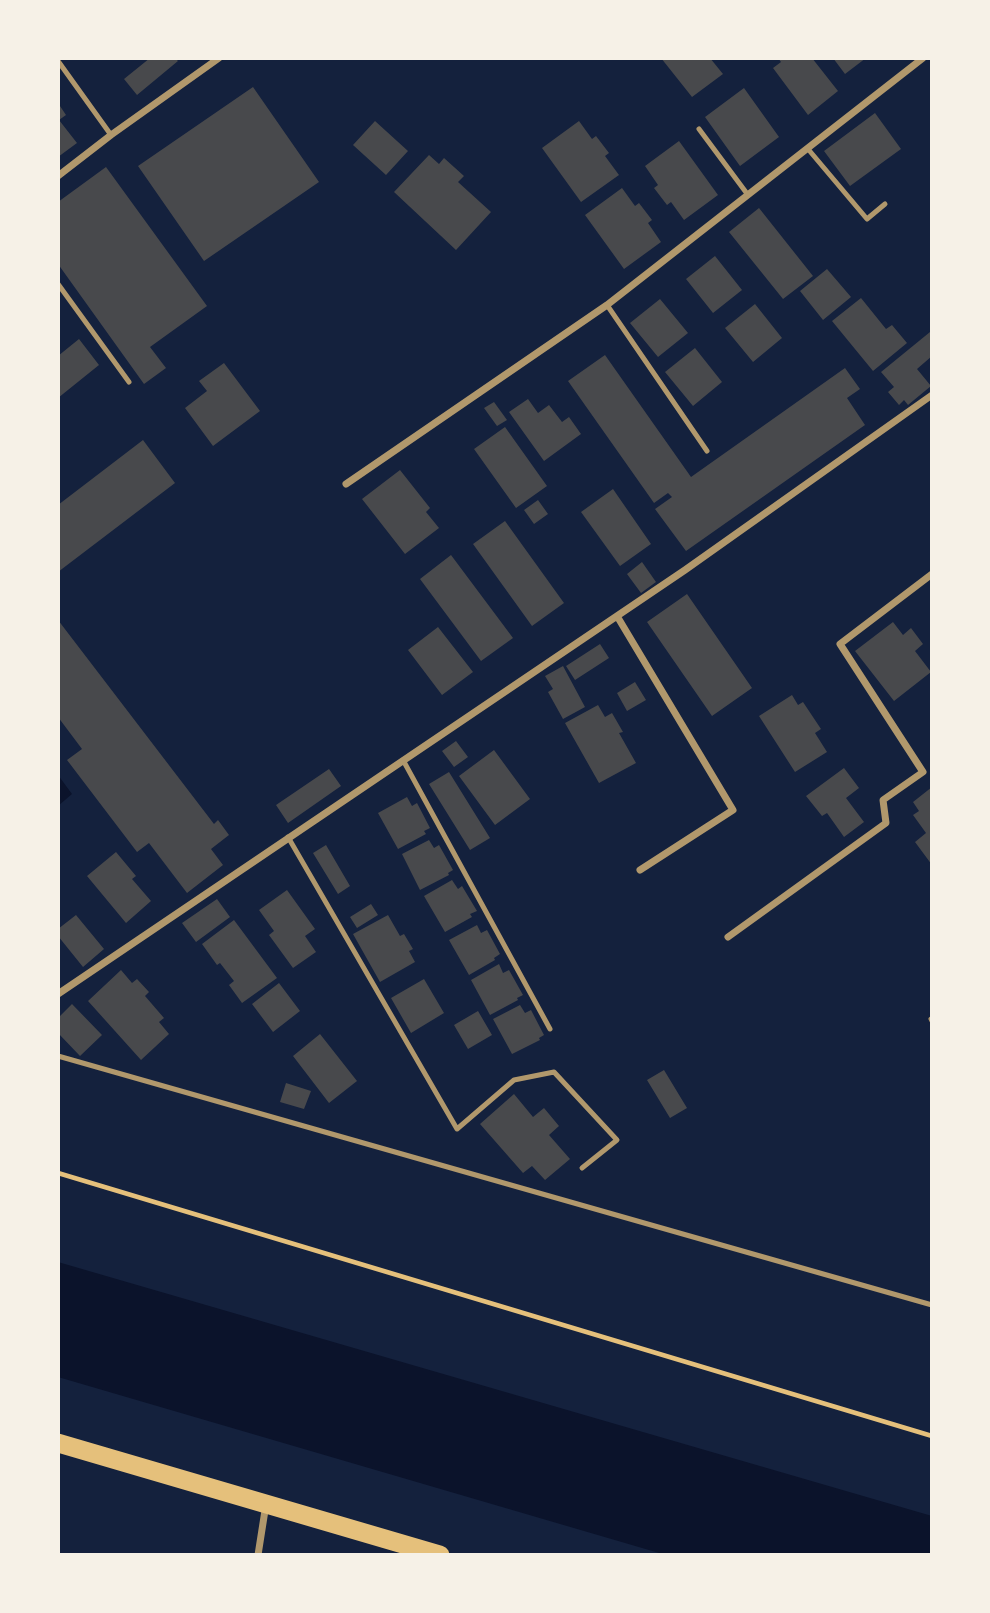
<!DOCTYPE html>
<style>
body{margin:0}
#map{position:relative;width:990px;height:1613px;overflow:hidden;background:#14213d;font-family:Rubik,sans-serif}
canvas{display:block}
.frame{position:absolute;inset:0;border:60px solid #f6f1e7;pointer-events:none}
</style>
<div id="map">
<canvas width="990" height="1613"></canvas>
<div class="frame"></div>
</div>
<script>
const ctx = document.querySelector('canvas').getContext('2d');
ctx.lineJoin = 'round';
function paint(path, color) { ctx.fillStyle = color; ctx.fill(path, 'evenodd'); }
function strokePath(path, color, width, dash) { ctx.strokeStyle = color; ctx.lineWidth = width; ctx.lineCap = dash ? 'butt' : 'round'; ctx.setLineDash(dash || []); ctx.stroke(path); }
const water = new Path2D(`
 M 58,775 L 72,794 L 58,806 Z
 M 58,1262 L 932,1516 L 932,1555 L 666,1555 L 58,1377 Z`);
const building = new Path2D(`
 M 150,58 L 175,58 L 178,61 L 137,95 L 124,79 Z
 M 661,58 L 710,58 L 723,74 L 692,97 Z
 M 778,58 L 812,58 L 838,91 L 808,115 L 773,68 L 781,62 Z
 M 833,58 L 866,58 L 845,74 Z
 M 253,87 L 319,182 L 204,261 L 138,166 Z
 M 744,88 L 779,137 L 740,166 L 705,117 Z
 M 58,103 L 66,115 L 59,120 L 77,143 L 58,157 Z
 M 875,113 L 901,149 L 850,186 L 824,151 Z
 M 375,121 L 408,151 L 386,175 L 353,145 Z
 M 579,121 L 592,139 L 596,136 L 609,153 L 605,156 L 619,175 L 581,202 L 542,148 Z
 M 679,141 L 718,195 L 684,220 L 671,202 L 667,205 L 654,188 L 658,185 L 645,166 Z
 M 429,155 L 439,164 L 444,158 L 464,176 L 458,182 L 491,212 L 456,250 L 394,192 Z
 M 106,167 L 207,306 L 150,347 L 166,368 L 144,384 L 58,264 L 58,202 Z
 M 622,188 L 635,206 L 639,203 L 652,220 L 648,223 L 661,242 L 624,269 L 585,215 Z
 M 759,208 L 813,276 L 783,299 L 729,232 Z
 M 715,256 L 742,290 L 713,313 L 686,279 Z
 M 827,269 L 851,297 L 823,320 L 800,291 Z
 M 861,298 L 886,329 L 892,325 L 907,343 L 873,371 L 832,321 Z
 M 660,299 L 688,333 L 658,357 L 630,323 Z
 M 755,304 L 782,338 L 753,362 L 725,328 Z
 M 930,332 L 932,334 L 932,356 L 917,369 L 931,386 L 908,405 L 904,400 L 899,405 L 888,392 L 894,387 L 881,372 Z
 M 79,339 L 99,365 L 58,398 L 58,356 Z
 M 695,348 L 722,382 L 693,406 L 665,372 Z
 M 605,355 L 691,477 L 845,368 L 860,389 L 847,398 L 865,425 L 686,551 L 655,509 L 672,497 L 668,493 L 654,503 L 568,381 Z
 M 224,363 L 260,411 L 213,446 L 185,408 L 207,391 L 199,381 Z
 M 528,399 L 538,413 L 549,405 L 562,422 L 569,417 L 581,434 L 544,461 L 509,412 Z
 M 494,402 L 507,420 L 497,426 L 484,408 Z
 M 505,427 L 547,486 L 516,508 L 474,449 Z
 M 143,440 L 175,483 L 58,572 L 58,505 Z
 M 400,470 L 430,508 L 426,512 L 439,528 L 405,554 L 362,499 Z
 M 613,489 L 651,544 L 620,566 L 581,512 Z
 M 538,500 L 548,514 L 534,524 L 524,510 Z
 M 505,521 L 564,603 L 532,626 L 473,544 Z
 M 451,555 L 513,638 L 481,661 L 420,579 Z
 M 642,562 L 656,582 L 641,593 L 627,574 Z
 M 687,594 L 752,688 L 712,716 L 647,622 Z
 M 58,620 L 214,824 L 218,820 L 229,835 L 211,849 L 223,865 L 187,893 L 149,843 L 137,852 L 67,760 L 82,749 L 58,717 Z
 M 893,622 L 903,635 L 911,628 L 923,644 L 915,651 L 931,672 L 894,701 L 855,651 Z
 M 438,627 L 473,672 L 442,695 L 408,650 Z
 M 600,644 L 609,658 L 575,680 L 566,666 Z
 M 563,666 L 585,707 L 563,719 L 548,692 L 553,689 L 545,676 Z
 M 635,682 L 646,700 L 627,711 L 617,693 Z
 M 792,695 L 798,705 L 803,702 L 821,729 L 815,733 L 827,752 L 795,772 L 759,716 Z
 M 598,705 L 605,717 L 612,713 L 623,732 L 619,733 L 636,763 L 599,783 L 565,723 Z
 M 456,741 L 468,757 L 454,767 L 442,751 Z
 M 494,750 L 530,799 L 495,825 L 459,776 Z
 M 844,768 L 859,788 L 846,798 L 864,822 L 844,837 L 827,813 L 822,816 L 806,796 Z
 M 329,769 L 341,786 L 288,823 L 276,805 Z
 M 449,772 L 490,838 L 470,850 L 429,784 Z
 M 932,787 L 932,865 L 915,842 L 926,833 L 913,815 L 919,811 L 913,802 Z
 M 407,797 L 412,806 L 417,803 L 430,828 L 424,831 L 426,834 L 398,849 L 378,813 Z
 M 429,840 L 434,848 L 439,845 L 453,870 L 448,873 L 449,875 L 420,890 L 402,854 Z
 M 326,845 L 350,886 L 338,894 L 313,853 Z
 M 116,852 L 136,876 L 132,879 L 151,901 L 126,923 L 87,876 Z
 M 452,880 L 458,889 L 462,886 L 477,911 L 470,914 L 472,917 L 445,932 L 424,896 Z
 M 287,890 L 315,929 L 305,936 L 316,952 L 293,968 L 269,935 L 274,931 L 259,910 Z
 M 217,899 L 230,917 L 196,942 L 182,923 Z
 M 371,904 L 378,915 L 357,928 L 350,917 Z
 M 76,915 L 104,949 L 83,967 L 58,936 L 58,929 Z
 M 388,915 L 400,936 L 404,934 L 413,949 L 409,951 L 415,962 L 380,982 L 353,934 Z
 M 234,920 L 277,978 L 242,1003 L 229,985 L 234,981 L 220,963 L 217,965 L 202,944 Z
 M 477,925 L 481,933 L 487,930 L 500,954 L 494,958 L 495,960 L 469,975 L 449,940 Z
 M 499,964 L 503,973 L 509,970 L 523,995 L 517,998 L 518,1000 L 490,1015 L 471,980 Z
 M 121,970 L 132,983 L 137,979 L 149,992 L 145,996 L 164,1018 L 159,1022 L 169,1034 L 141,1060 L 88,1001 Z
 M 424,979 L 444,1013 L 411,1033 L 391,998 Z
 M 279,983 L 300,1011 L 273,1032 L 252,1004 Z
 M 72,1004 L 102,1035 L 80,1056 L 58,1033 L 58,1018 Z
 M 520,1005 L 525,1013 L 531,1010 L 544,1035 L 539,1038 L 540,1040 L 512,1054 L 493,1019 Z
 M 478,1011 L 492,1035 L 468,1049 L 454,1025 Z
 M 320,1034 L 357,1081 L 329,1103 L 293,1056 Z
 M 664,1070 L 687,1108 L 670,1118 L 647,1080 Z
 M 286,1083 L 311,1091 L 304,1109 L 280,1102 Z
 M 514,1094 L 533,1117 L 544,1108 L 559,1126 L 549,1135 L 570,1159 L 545,1180 L 532,1166 L 523,1173 L 480,1124 Z`);
const path = new Path2D(`
 M 58,1173 L 932,1436`);
const service = new Path2D(`
 M 58,61 L 111,135
 M 699,129 L 748,195
 M 808,149 L 867,219 L 885,204
 M 58,284 L 129,382
 M 607,305 L 707,451
 M 403,760 L 550,1029
 M 288,837 L 457,1129 L 514,1080 L 554,1072 L 617,1140 L 582,1168
 M 931,1019 L 932,1021
 M 58,1056 L 932,1305`);
const minor = new Path2D(`
 M 58,176 L 111,135 L 219,58
 M 346,484 L 607,305 L 923,58
 M 617,616 L 733,810 L 640,870
 M 728,937 L 886,823 L 883,800 L 923,772 L 840,644 L 932,574
 M 58,994 L 685,570 L 932,395
 M 258,1555 L 266,1504`);
const trunk = new Path2D(`
 M 58,1443 L 440,1555`);
paint(water, '#0b132b');
paint(building, '#48494c');
strokePath(path, '#e5c07b', 4.5);
strokePath(service, '#b1986c', 5);
strokePath(minor, '#b1986c', 7);
strokePath(trunk, '#e5c07b', 19);
</script>
